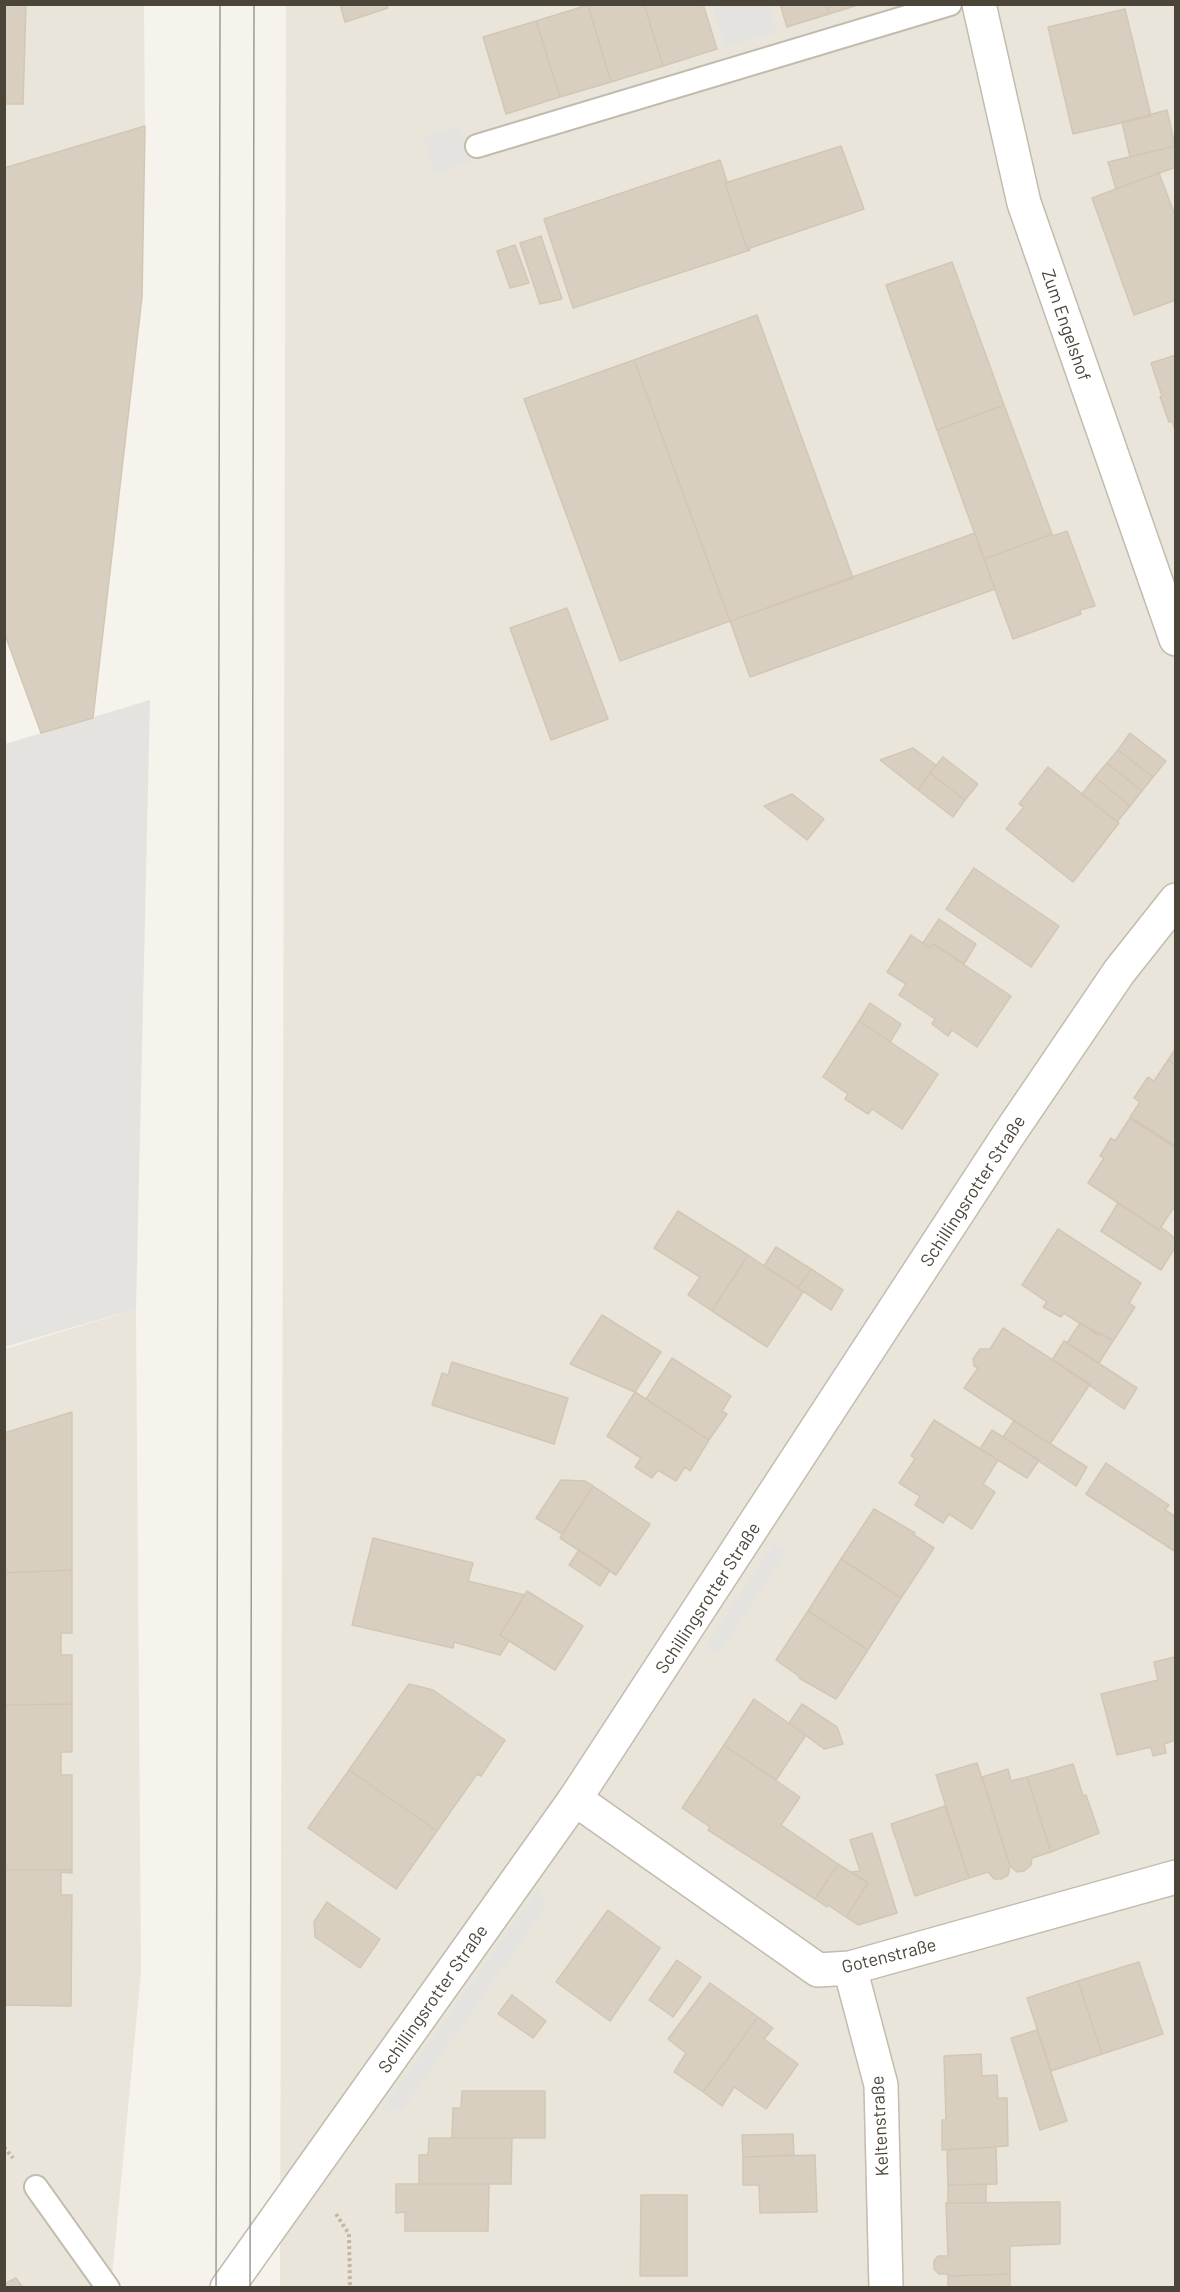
<!DOCTYPE html>
<meta charset="utf-8">
<style>
body{margin:0}
#map{position:relative;width:1180px;height:2292px;overflow:hidden;background:#f6f3ec;font-family:Barlow,sans-serif}
canvas{display:block}
.frame{position:absolute;inset:0;border:6px solid #4b4439;pointer-events:none}
</style>
<div id="map">
<canvas width="1180" height="2292"></canvas>
<div class="frame"></div>
</div>
<script>
const ctx = document.querySelector('canvas').getContext('2d');
ctx.lineJoin = 'round';
function paint(path, color) { ctx.fillStyle = color; ctx.fill(path, 'evenodd'); }
function strokePath(path, color, width, dash) { ctx.strokeStyle = color; ctx.lineWidth = width; ctx.lineCap = dash ? 'butt' : 'round'; ctx.setLineDash(dash || []); ctx.stroke(path); }
function write(font, color, halo, rows, align = 'center') {
  ctx.font = font + ' Barlow,sans-serif'; ctx.lineWidth = 6; ctx.setLineDash([]); ctx.textBaseline = 'middle'; ctx.strokeStyle = halo; ctx.fillStyle = color; for (const [text, x, y, turn = 0] of rows) {
    ctx.save(); ctx.translate(x, y); ctx.rotate((+turn || 0) * Math.PI / 180); ctx.textAlign = isNaN(turn) ? turn : align; if (halo) ctx.strokeText(text, 0, 0); ctx.fillText(text, 0, 0); ctx.restore();
  }
}
const residential = new Path2D(`
 M 5,5 L 144,5 L 145,126 L 5,168 Z
 M 286,5 L 1175,5 L 1175,2287 L 280,2288 Z
 M 136,1309 L 141,1972 L 111,2287 L 5,2288 L 5,1349 Z`);
const parking = new Path2D(`
 M 721,5 L 770,5 L 778,32 L 725,48 L 713,7 Z
 M 459,125 L 471,163 L 435,174 L 423,137 Z
 M 150,700 L 136,1309 L 5,1347 L 5,744 Z
 M 774,1543 L 786,1551 L 719,1654 L 706,1647 Z
 M 539,1888 L 546,1907 L 402,2110 L 381,2111 Z`);
const building = new Path2D(`
 M 4,4 L 26,4 L 23,104 L 4,104 Z
 M 340,4 L 386,4 L 388,8 L 345,22 Z
 M 644,4 L 663,66 L 611,82 L 588,5 Z
 M 644,4 L 703,4 L 717,49 L 663,66 Z
 M 780,4 L 826,4 L 829,14 L 787,27 Z
 M 826,4 L 861,4 L 829,14 Z
 M 588,5 L 611,82 L 560,97 L 536,21 Z
 M 1125,9 L 1151,116 L 1073,134 L 1048,27 Z
 M 536,21 L 560,97 L 506,114 L 483,37 Z
 M 1167,110 L 1175,146 L 1130,157 L 1122,122 Z
 M 145,126 L 142,297 L 93,718 L 41,733 L 4,632 L 4,168 Z
 M 841,146 L 864,209 L 747,249 L 725,183 Z
 M 1175,146 L 1176,167 L 1116,189 L 1108,162 Z
 M 720,160 L 727,182 L 725,183 L 747,249 L 749,248 L 750,250 L 573,308 L 544,219 Z
 M 1159,173 L 1176,218 L 1176,300 L 1134,315 L 1092,198 Z
 M 541,236 L 562,299 L 540,304 L 520,243 Z
 M 515,245 L 529,283 L 510,288 L 497,251 Z
 M 952,262 L 1004,405 L 937,430 L 886,285 Z
 M 757,315 L 853,578 L 730,621 L 634,360 Z
 M 1176,355 L 1176,433 L 1172,421 L 1169,422 L 1160,397 L 1162,396 L 1151,363 Z
 M 634,360 L 730,621 L 620,661 L 524,399 Z
 M 1004,405 L 1052,534 L 984,559 L 937,430 Z
 M 1067,531 L 1095,606 L 1080,610 L 1081,614 L 1013,639 L 984,559 L 1052,534 L 1053,536 Z
 M 975,533 L 995,589 L 750,677 L 730,621 Z
 M 567,608 L 608,719 L 551,740 L 510,628 Z
 M 1130,733 L 1166,761 L 1153,777 L 1118,750 Z
 M 913,748 L 936,765 L 918,790 L 880,760 Z
 M 1118,750 L 1153,777 L 1142,791 L 1107,763 Z
 M 943,757 L 978,784 L 965,800 L 930,773 Z
 M 1107,763 L 1142,791 L 1130,806 L 1095,777 Z
 M 1048,767 L 1119,823 L 1073,882 L 1006,829 L 1024,807 L 1019,804 Z
 M 930,773 L 965,800 L 953,817 L 918,790 Z
 M 1095,777 L 1130,806 L 1117,822 L 1082,794 Z
 M 792,794 L 824,819 L 807,840 L 764,806 Z
 M 974,868 L 1059,926 L 1031,967 L 946,909 Z
 M 939,919 L 976,944 L 964,964 L 933,944 L 930,948 L 923,943 Z
 M 911,935 L 930,948 L 933,944 L 1011,996 L 977,1047 L 952,1030 L 948,1036 L 932,1024 L 935,1019 L 899,995 L 906,984 L 887,972 Z
 M 870,1003 L 901,1024 L 890,1042 L 859,1021 Z
 M 859,1021 L 938,1074 L 902,1129 L 872,1109 L 868,1114 L 845,1099 L 848,1094 L 823,1077 Z
 M 1176,1048 L 1176,1065 L 1168,1060 Z
 M 1168,1060 L 1176,1065 L 1176,1146 L 1130,1117 L 1140,1102 L 1134,1098 L 1148,1077 L 1154,1081 Z
 M 1130,1118 L 1176,1148 L 1176,1204 L 1159,1230 L 1088,1183 L 1104,1158 L 1100,1156 L 1111,1138 L 1115,1141 Z
 M 1118,1203 L 1159,1230 L 1161,1227 L 1176,1239 L 1176,1246 L 1161,1270 L 1101,1231 Z
 M 678,1211 L 748,1255 L 712,1311 L 688,1295 L 700,1277 L 654,1248 Z
 M 1058,1229 L 1141,1283 L 1129,1303 L 1135,1307 L 1113,1341 L 1100,1333 L 1098,1335 L 1064,1313 L 1061,1317 L 1043,1307 L 1047,1302 L 1022,1285 Z
 M 776,1247 L 811,1269 L 798,1288 L 764,1266 Z
 M 748,1255 L 803,1292 L 767,1347 L 712,1311 Z
 M 811,1269 L 843,1290 L 831,1310 L 798,1288 Z
 M 602,1315 L 661,1352 L 635,1392 L 570,1364 Z
 M 1080,1323 L 1113,1341 L 1099,1363 L 1067,1343 Z
 M 1003,1328 L 1090,1384 L 1050,1444 L 964,1388 L 978,1368 L 974,1366 L 973,1359 L 980,1349 L 990,1349 Z
 M 1064,1341 L 1137,1388 L 1124,1409 L 1052,1360 Z
 M 672,1358 L 731,1396 L 722,1411 L 727,1414 L 709,1440 L 646,1399 Z
 M 452,1362 L 568,1398 L 554,1444 L 432,1405 L 442,1373 L 448,1375 Z
 M 635,1392 L 709,1440 L 690,1471 L 685,1467 L 676,1481 L 658,1470 L 652,1478 L 635,1467 L 641,1458 L 607,1436 Z
 M 72,1412 L 72,1570 L 4,1573 L 4,1433 Z
 M 934,1420 L 998,1460 L 983,1484 L 995,1492 L 972,1529 L 949,1514 L 943,1523 L 915,1505 L 920,1496 L 899,1483 L 915,1459 L 911,1456 Z
 M 1014,1421 L 1087,1467 L 1076,1486 L 1003,1437 Z
 M 992,1430 L 1039,1460 L 1027,1478 L 980,1449 Z
 M 1106,1463 L 1169,1505 L 1165,1510 L 1176,1517 L 1176,1552 L 1086,1494 Z
 M 561,1480 L 585,1481 L 593,1486 L 562,1534 L 536,1518 Z
 M 593,1486 L 650,1524 L 616,1575 L 560,1538 Z
 M 874,1509 L 915,1533 L 914,1535 L 934,1548 L 901,1598 L 841,1559 Z
 M 373,1538 L 473,1563 L 468,1581 L 525,1595 L 500,1635 L 509,1641 L 500,1655 L 454,1642 L 453,1648 L 352,1625 Z
 M 579,1550 L 610,1570 L 600,1586 L 569,1565 Z
 M 841,1559 L 901,1598 L 868,1650 L 808,1611 Z
 M 72,1570 L 72,1633 L 61,1633 L 61,1655 L 72,1655 L 72,1704 L 4,1705 L 4,1573 Z
 M 527,1591 L 583,1626 L 555,1670 L 500,1635 Z
 M 808,1611 L 868,1650 L 836,1699 L 799,1678 L 800,1677 L 776,1660 Z
 M 1175,1657 L 1176,1740 L 1164,1744 L 1166,1753 L 1153,1756 L 1151,1747 L 1117,1755 L 1101,1694 L 1158,1680 L 1154,1662 Z
 M 409,1684 L 433,1690 L 505,1740 L 481,1776 L 477,1774 L 437,1831 L 349,1770 Z
 M 754,1699 L 806,1735 L 776,1780 L 724,1745 Z
 M 72,1704 L 72,1752 L 61,1752 L 61,1775 L 72,1775 L 72,1870 L 4,1870 L 4,1705 Z
 M 802,1704 L 837,1727 L 843,1744 L 824,1749 L 789,1723 Z
 M 724,1745 L 800,1797 L 781,1825 L 838,1864 L 815,1899 L 708,1830 L 710,1827 L 682,1808 Z
 M 977,1763 L 1010,1866 L 1008,1875 L 1001,1879 L 994,1879 L 988,1872 L 969,1878 L 936,1775 Z
 M 1073,1764 L 1083,1796 L 1086,1795 L 1099,1833 L 1051,1852 L 1027,1777 Z
 M 1008,1769 L 1011,1781 L 1027,1777 L 1051,1852 L 1032,1858 L 1031,1865 L 1024,1871 L 1017,1872 L 1010,1866 L 982,1777 Z
 M 349,1770 L 437,1831 L 396,1889 L 308,1828 Z
 M 945,1806 L 969,1878 L 915,1896 L 891,1824 Z
 M 872,1833 L 897,1913 L 858,1925 L 846,1917 L 868,1883 L 851,1872 L 860,1871 L 850,1840 Z
 M 838,1864 L 868,1883 L 846,1917 L 828,1905 L 827,1907 L 815,1899 Z
 M 4,1870 L 72,1870 L 72,1873 L 61,1872 L 61,1895 L 72,1895 L 71,2006 L 4,2005 Z
 M 327,1902 L 380,1939 L 360,1968 L 315,1937 L 314,1922 Z
 M 608,1910 L 660,1948 L 610,2021 L 556,1982 Z
 M 677,1960 L 701,1977 L 673,2017 L 649,2000 Z
 M 1139,1962 L 1163,2034 L 1102,2054 L 1078,1981 Z
 M 1078,1981 L 1102,2054 L 1051,2071 L 1027,1998 Z
 M 710,1983 L 758,2017 L 703,2092 L 674,2072 L 686,2053 L 668,2039 Z
 M 512,1995 L 546,2021 L 533,2038 L 498,2014 Z
 M 758,2017 L 773,2028 L 764,2039 L 798,2064 L 766,2109 L 734,2087 L 722,2106 L 703,2092 Z
 M 1037,2030 L 1067,2121 L 1040,2130 L 1011,2038 Z
 M 981,2054 L 982,2076 L 997,2075 L 998,2098 L 1007,2098 L 1008,2146 L 942,2150 L 942,2120 L 946,2120 L 944,2056 Z
 M 462,2091 L 545,2091 L 545,2138 L 452,2138 L 453,2108 L 461,2108 Z
 M 793,2134 L 794,2155 L 743,2157 L 742,2135 Z
 M 429,2138 L 512,2138 L 511,2184 L 419,2184 L 419,2155 L 428,2155 Z
 M 996,2147 L 997,2184 L 948,2185 L 947,2150 Z
 M 815,2155 L 817,2212 L 760,2213 L 759,2185 L 743,2185 L 743,2157 Z
 M 396,2184 L 489,2184 L 488,2231 L 405,2231 L 405,2212 L 396,2213 Z
 M 986,2184 L 986,2203 L 948,2203 L 948,2185 Z
 M 641,2195 L 687,2195 L 687,2276 L 640,2276 Z
 M 1060,2202 L 1060,2244 L 1010,2246 L 1010,2274 L 948,2276 L 948,2274 L 939,2274 L 934,2269 L 934,2261 L 938,2256 L 948,2256 L 946,2203 Z
 M 1010,2274 L 1010,2288 L 948,2288 L 948,2276 Z
 M 16,2278 L 23,2288 L 4,2288 L 4,2284 Z`);
const path = new Path2D(`
 M 4,2147 L 13,2158
 M 336,2214 L 349,2234 L 350,2288`);
const service = new Path2D(`
 M 477,146 L 950,4
 M 36,2187 L 108,2288`);
const minor = new Path2D(`
 M 979,4 L 1024,203 L 1176,639
 M 575,1799 L 818,1970 L 850,1968 L 1176,1877
 M 850,1968 L 881,2085 L 886,2288`);
const tertiary = new Path2D(`
 M 227,2288 L 575,1799 L 1009,1134 L 1119,972 L 1176,900`);
const tram = new Path2D(`
 M 216,2288 L 220,4
 M 250,2288 L 254,4`);
const streetNames = [
 ["Zum Engelshof",1066,325,71],
 ["Schillingsrotter Straße",973,1191,-57],
 ["Schillingsrotter Straße",708,1598,-57],
 ["Gotenstraße",889,1956,-14],
 ["Schillingsrotter Straße",433,1999,-55],
 ["Keltenstraße",880,2126,-93]
];
paint(residential, '#eae5da');
paint(parking, '#e5e3e0');
paint(building, '#d8cfc1');
strokePath(building, '#d3c7b4', 1.5);
strokePath(service, '#c2bbae', 26);
strokePath(minor, '#c2bbae', 36);
strokePath(tertiary, '#c2bbae', 36);
strokePath(path, '#c4b79f', 4, [3, 3]);
strokePath(service, '#fff', 22);
strokePath(minor, '#fff', 33);
strokePath(tertiary, '#fff', 33);
strokePath(tram, '#9a9a9a', 1.5);
write('18px', '#4b4439', '#fff', streetNames);
</script>
